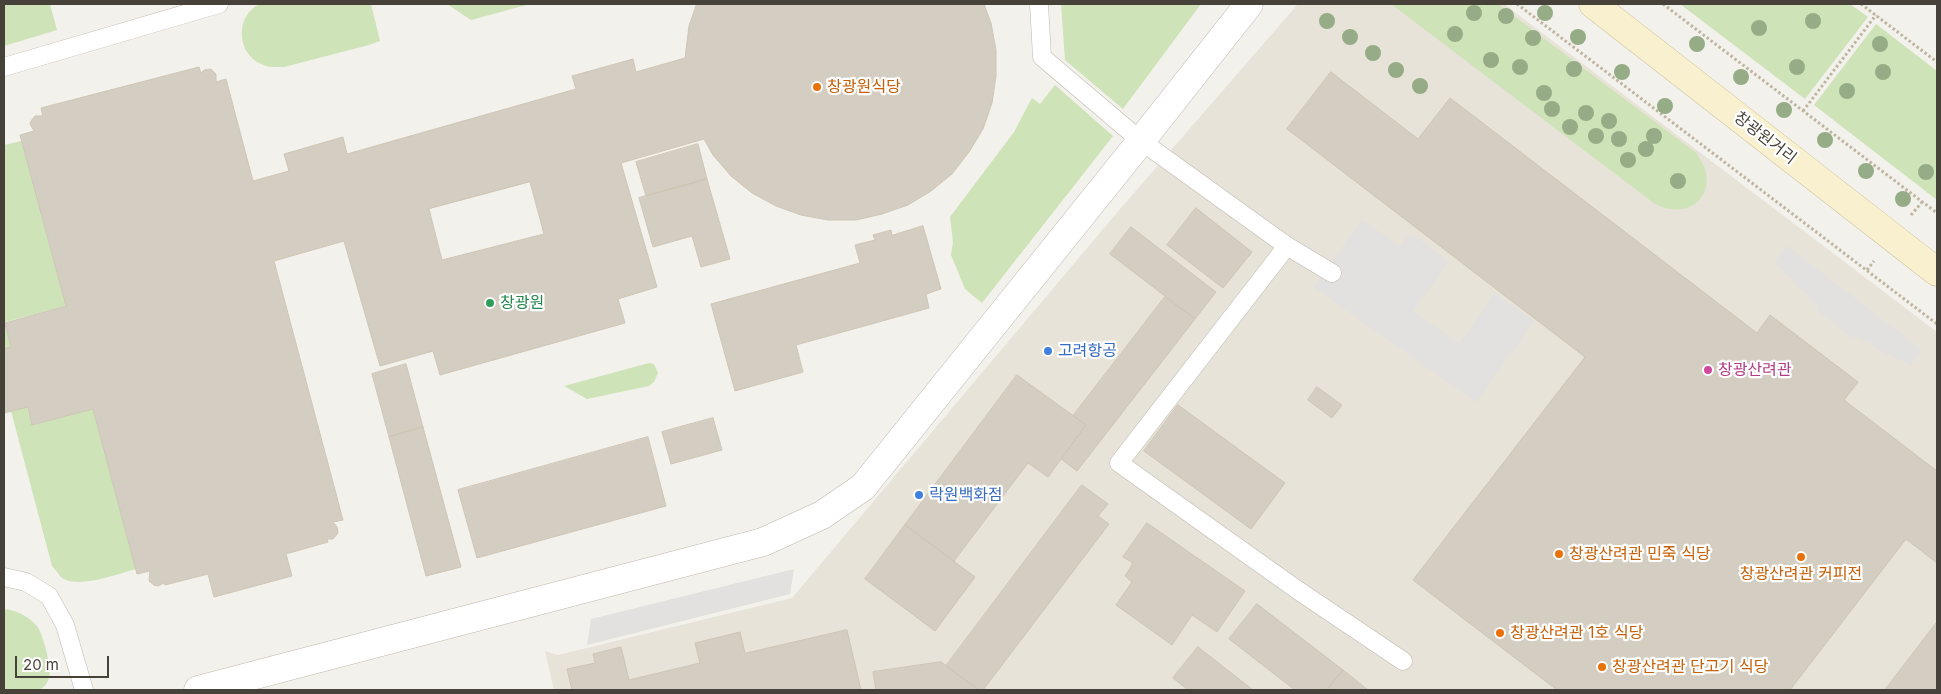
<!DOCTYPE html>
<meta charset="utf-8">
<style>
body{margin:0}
#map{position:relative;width:1941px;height:694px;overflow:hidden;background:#f3f1eb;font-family:Inter,sans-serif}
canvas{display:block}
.frame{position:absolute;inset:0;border:5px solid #474239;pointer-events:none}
.scale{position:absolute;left:15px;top:656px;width:94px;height:22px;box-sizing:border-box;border:2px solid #474239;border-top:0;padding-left:6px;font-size:15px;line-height:18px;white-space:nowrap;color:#474239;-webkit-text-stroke:4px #fff;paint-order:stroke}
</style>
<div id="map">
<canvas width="1941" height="694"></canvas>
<div class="frame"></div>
<div class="scale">20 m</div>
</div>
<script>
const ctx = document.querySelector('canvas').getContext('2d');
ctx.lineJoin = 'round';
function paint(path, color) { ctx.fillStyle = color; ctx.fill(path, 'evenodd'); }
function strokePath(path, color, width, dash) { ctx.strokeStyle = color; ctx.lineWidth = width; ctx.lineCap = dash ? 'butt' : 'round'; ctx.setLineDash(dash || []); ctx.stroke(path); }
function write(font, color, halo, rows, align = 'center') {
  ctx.font = font + ' Inter,"Noto Sans KR",sans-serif'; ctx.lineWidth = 4.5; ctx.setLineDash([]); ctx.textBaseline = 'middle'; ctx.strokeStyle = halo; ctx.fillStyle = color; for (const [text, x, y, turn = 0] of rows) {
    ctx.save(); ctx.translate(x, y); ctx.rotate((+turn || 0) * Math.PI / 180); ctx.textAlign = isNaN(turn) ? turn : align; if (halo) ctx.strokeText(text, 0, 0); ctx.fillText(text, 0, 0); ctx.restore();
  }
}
const residential = new Path2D(`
 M 1298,4 L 1504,4 L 1937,332 L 1937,690 L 554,690 L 545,651 L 558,655 L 792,598 L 1120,209 Z`);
const green = new Path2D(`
 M 4,4 L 50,4 L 57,30 L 4,46 Z
 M 260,4 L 371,4 L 380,41 L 369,45 L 284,67 C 276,67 268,68 261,64 C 236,53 235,15 260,4 Z
 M 447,4 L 530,4 L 471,20 Z
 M 1061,4 L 1201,4 L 1123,109 L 1065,60 Z
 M 1391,4 L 1498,4 L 1695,152 C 1724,186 1695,224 1655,204 Z
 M 1680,4 L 1850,4 L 1868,17 L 1805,99 Z
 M 1876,24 L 1937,71 L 1937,200 L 1814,105 Z
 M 1055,85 L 1113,136 L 982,303 L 965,289 L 951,255 L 953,242 L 950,217 L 1014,132 L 1032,98 L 1040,104 Z
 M 22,141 L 66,306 L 5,322 L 11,347 L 4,349 L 4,145 Z
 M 649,363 L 654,364 L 658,373 L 654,382 L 649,386 L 587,399 L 564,386 Z
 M 28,407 L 33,425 L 93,409 L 136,569 C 118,574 78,589 62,578 C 59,575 55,569 52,566 L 11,411 Z
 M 7,609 C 19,612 28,616 37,626 C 43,633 52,669 49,678 C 48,683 43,688 39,690 L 4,690 L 4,610 Z`);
const parking = new Path2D(`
 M 1362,220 L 1400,246 L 1410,233 L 1449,261 L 1413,311 L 1459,344 L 1495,293 L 1534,321 L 1476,402 L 1313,287 Z
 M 1787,246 L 1922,350 L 1910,366 L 1900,359 L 1898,361 L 1889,354 L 1887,356 L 1868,341 L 1866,343 L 1856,336 L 1854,339 L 1816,309 L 1817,306 L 1808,299 L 1810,296 L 1791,281 L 1792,279 L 1782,272 L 1783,270 L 1774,263 Z
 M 794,569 L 790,594 L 587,645 L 591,619 Z`);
const building = new Path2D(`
 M 697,4 L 984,4 L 991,23 L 996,50 L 996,76 L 992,103 L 983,129 L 969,152 L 952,174 L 931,191 L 908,205 L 882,214 L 856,220 L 828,220 L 801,215 L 776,206 L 752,193 L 731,176 L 713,155 L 704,139 L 621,163 L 657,287 L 618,299 L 625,323 L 440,375 L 433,351 L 380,366 L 344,241 L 274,261 L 343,520 L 333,522 L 337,527 L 338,533 L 333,539 L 327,539 L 328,542 L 286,554 L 292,576 L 214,597 L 208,574 L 165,585 L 164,583 L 158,586 L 154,585 L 149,581 L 150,571 L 137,574 L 93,409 L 32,425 L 28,407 L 4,413 L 4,349 L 11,347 L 5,323 L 66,306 L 20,135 L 34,131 L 30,124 L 31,121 L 35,116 L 43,116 L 41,108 L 199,67 L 201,73 L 204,70 L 211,69 L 216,74 L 216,82 L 226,79 L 253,181 L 289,171 L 284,154 L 343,137 L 347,154 L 576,89 L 572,76 L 633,59 L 636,72 L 685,58 L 689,26 ZM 530,182 L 544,234 L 442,260 L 429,209 Z
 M 1331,72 L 1418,139 L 1450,98 L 1757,333 L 1770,315 L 1858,382 L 1844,400 L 1937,471 L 1937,563 L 1906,539 L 1790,690 L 1557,690 L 1413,580 L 1585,357 L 1287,129 Z
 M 698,144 L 707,179 L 646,196 L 636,162 Z
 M 707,179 L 730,259 L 701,267 L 692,236 L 653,247 L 639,198 Z
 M 1196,208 L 1252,252 L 1223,288 L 1167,245 Z
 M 923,226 L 941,289 L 926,294 L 929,308 L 796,345 L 803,372 L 735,391 L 711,304 L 860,263 L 855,245 L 875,240 L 873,235 L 891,230 L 892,235 Z
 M 1131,227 L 1216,292 L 1195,319 L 1110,254 Z
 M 1165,297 L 1195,319 L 1077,471 L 1061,459 L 1086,425 L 1073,416 Z
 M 406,364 L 423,427 L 389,437 L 372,374 Z
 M 1017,375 L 1086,425 L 1048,477 L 1028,463 L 954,561 L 905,525 Z
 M 1317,387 L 1342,405 L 1332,418 L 1308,400 Z
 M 1178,405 L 1285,483 L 1251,529 L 1144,451 Z
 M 713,418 L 722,450 L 671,464 L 662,432 Z
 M 423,427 L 461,567 L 426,576 L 389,437 Z
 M 648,437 L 666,506 L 477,558 L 458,490 Z
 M 1082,485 L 1108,504 L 1098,516 L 1109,524 L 983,690 L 979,690 L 946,666 Z
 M 1147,523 L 1245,591 L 1217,632 L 1192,615 L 1172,645 L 1116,605 L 1132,582 L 1125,576 L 1133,563 L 1123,557 Z
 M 905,525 L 975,577 L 935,631 L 865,579 Z
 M 1257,604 L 1343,670 L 1327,690 L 1295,690 L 1229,639 Z
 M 1937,622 L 1937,690 L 1885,690 Z
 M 847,630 L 861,690 L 572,690 L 567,669 L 595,663 L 593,654 L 621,647 L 629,680 L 700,663 L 695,643 L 740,632 L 745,653 Z
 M 1198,647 L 1253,690 L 1188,690 L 1173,678 Z
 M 941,662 L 979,690 L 876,690 L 873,672 Z
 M 1343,670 L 1368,690 L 1327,690 Z`);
const path = new Path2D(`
 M 1517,4 L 1937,324
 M 1663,4 L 1937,213
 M 1861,4 L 1937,62
 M 1803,111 L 1876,15
 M 1911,215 L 1923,201
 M 1867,270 L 1874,261`);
const lane = new Path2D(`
 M 1039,4 L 1042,57 L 1141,141 L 1287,246 L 1119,463 L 1296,589 L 1403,661
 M 4,67 L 219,4
 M 1287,246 L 1332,273
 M 4,577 L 26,582 L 49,596 L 65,625 L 84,690`);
const street = new Path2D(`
 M 198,690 L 763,542 L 822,515 L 863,487 L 1141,141 L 1249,4`);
const secondary = new Path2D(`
 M 1593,4 L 1937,272`);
const trees = [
 [1474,13],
 [1545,13],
 [1506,16],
 [1327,21],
 [1813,21],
 [1759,28],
 [1455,34],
 [1350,37],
 [1578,37],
 [1533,38],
 [1697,44],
 [1880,44],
 [1373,53],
 [1491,60],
 [1520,67],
 [1797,67],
 [1574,69],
 [1396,70],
 [1622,72],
 [1883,72],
 [1741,77],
 [1420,86],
 [1847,91],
 [1544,93],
 [1665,106],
 [1552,109],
 [1784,110],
 [1586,113],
 [1609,121],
 [1570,127],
 [1596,136],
 [1654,136],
 [1619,139],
 [1825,140],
 [1646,149],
 [1628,160],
 [1866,171],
 [1926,172],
 [1678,181],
 [1903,199]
];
const markers = [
 [817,87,5,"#e8710a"],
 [490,303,5,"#2e9e5b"],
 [1048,351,5,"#3f7fe0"],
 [1708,370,5,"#d1479c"],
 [919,495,5,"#3f7fe0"],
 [1559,554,5,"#e8710a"],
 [1801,557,5,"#e8710a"],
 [1500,633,5,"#e8710a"],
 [1602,667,5,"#e8710a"]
];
const foodNames = [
 ["창광원식당",827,87],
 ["창광산려관 민죽 식당",1569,554],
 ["창광산려관 커피전",1801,574,"center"],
 ["창광산려관 1호 식당",1510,633],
 ["창광산려관 단고기 식당",1612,667]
];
const streetNames = [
 ["창광원거리",1765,138,38]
];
const leisureNames = [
 ["창광원",500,303]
];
const shopNames = [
 ["고려항공",1058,351],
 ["락원백화점",929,495]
];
const hotelNames = [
 ["창광산려관",1718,370]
];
paint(residential, '#e7e3d9');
paint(green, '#cee3b8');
paint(parking, '#e3e1df');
paint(building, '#d4cdc1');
strokePath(building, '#cec5b5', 1);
strokePath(lane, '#beb9ae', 19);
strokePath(street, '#beb9ae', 29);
strokePath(secondary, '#cec49f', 29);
strokePath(path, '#beb5a1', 3, [2.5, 2.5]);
strokePath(lane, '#fff', 18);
strokePath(street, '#fff', 28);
strokePath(secondary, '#f9f0cf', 28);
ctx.fillStyle = '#95ac86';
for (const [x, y] of trees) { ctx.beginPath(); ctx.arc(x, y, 8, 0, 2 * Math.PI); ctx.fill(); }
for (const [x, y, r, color] of markers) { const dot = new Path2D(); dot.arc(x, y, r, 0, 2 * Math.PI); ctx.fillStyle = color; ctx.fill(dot); strokePath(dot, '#fff', 2); }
write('16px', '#c56008', '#fff', foodNames, 'left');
write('16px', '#474239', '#fff', streetNames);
write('16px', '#27864d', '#fff', leisureNames, 'left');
write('16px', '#366cbe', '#fff', shopNames, 'left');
write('16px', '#b23c85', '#fff', hotelNames, 'left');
</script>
